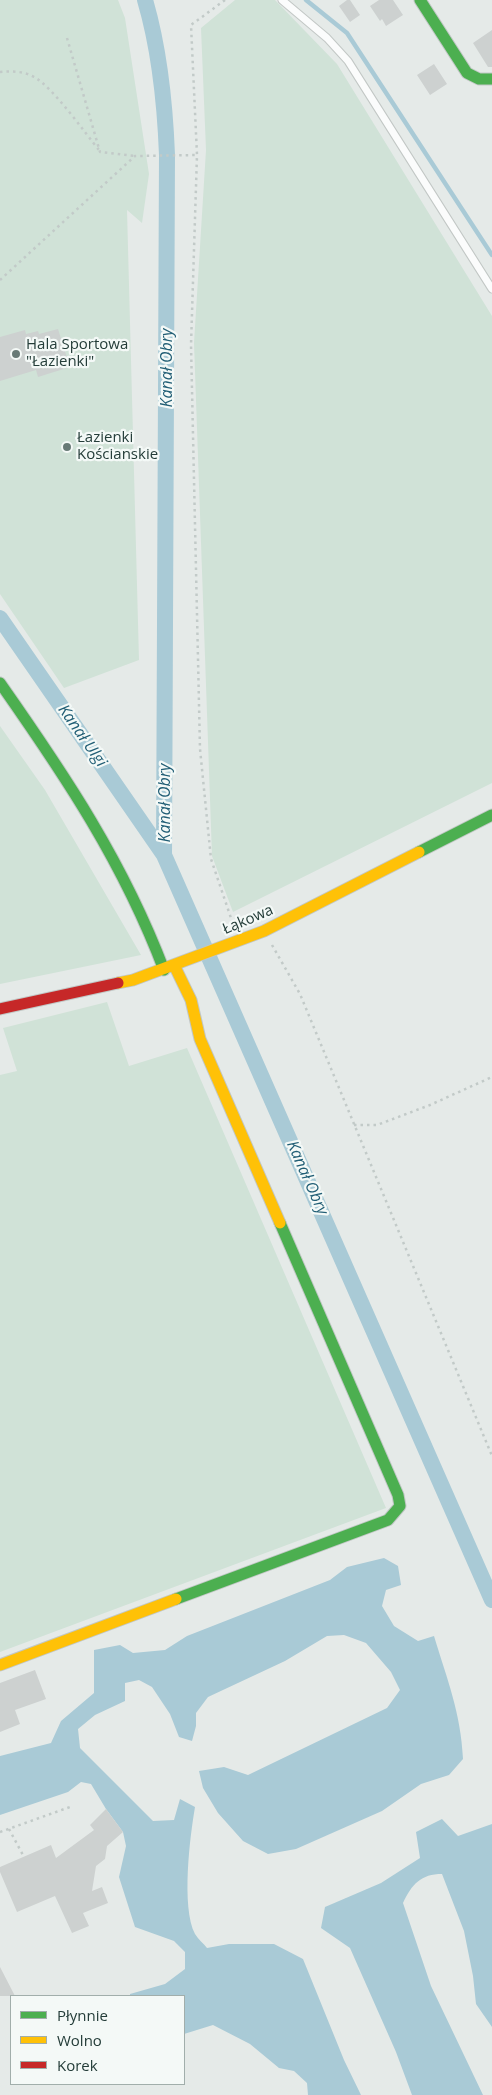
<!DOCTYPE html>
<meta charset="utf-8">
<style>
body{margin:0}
#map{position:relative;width:492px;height:2095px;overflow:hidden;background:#e5eae8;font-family:"Open Sans",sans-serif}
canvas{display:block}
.legend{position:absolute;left:10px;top:1995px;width:175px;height:90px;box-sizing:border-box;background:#f4f9f7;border:1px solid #a1aeab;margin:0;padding:6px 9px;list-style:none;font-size:15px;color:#243d39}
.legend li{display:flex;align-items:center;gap:10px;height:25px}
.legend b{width:25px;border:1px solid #a1aeab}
</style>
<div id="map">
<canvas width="492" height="2095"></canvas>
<ul class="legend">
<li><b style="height:6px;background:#4caf50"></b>Płynnie</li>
<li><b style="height:6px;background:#ffc107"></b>Wolno</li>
<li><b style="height:6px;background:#c62828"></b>Korek</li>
</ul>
</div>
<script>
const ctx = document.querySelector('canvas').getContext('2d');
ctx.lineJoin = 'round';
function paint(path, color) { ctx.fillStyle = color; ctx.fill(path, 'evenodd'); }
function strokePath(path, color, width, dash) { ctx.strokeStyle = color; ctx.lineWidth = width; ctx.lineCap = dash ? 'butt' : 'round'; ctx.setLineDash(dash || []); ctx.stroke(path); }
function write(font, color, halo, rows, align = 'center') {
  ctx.font = font + ' "Open Sans",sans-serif'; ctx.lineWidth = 4.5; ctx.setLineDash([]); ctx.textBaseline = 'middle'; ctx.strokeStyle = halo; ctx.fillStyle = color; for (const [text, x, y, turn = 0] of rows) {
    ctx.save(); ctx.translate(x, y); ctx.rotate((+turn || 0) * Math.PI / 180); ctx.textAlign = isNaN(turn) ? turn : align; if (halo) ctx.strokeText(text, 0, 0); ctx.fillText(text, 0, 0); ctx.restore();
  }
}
const green = new Path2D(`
 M 0,0 L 118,0 L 125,18 L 149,174 L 142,223 L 127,210 L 139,660 L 64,688 L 0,594 Z
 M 235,0 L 275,0 L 337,64 L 492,316 L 492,783 L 233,912 L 212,856 L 194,343 L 206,150 L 201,28 Z
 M 0,726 L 45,790 L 141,955 L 0,984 Z
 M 107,1002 L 129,1066 L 187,1048 L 386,1508 L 0,1652 L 0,1075 L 17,1071 L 3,1028 Z`);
const water = new Path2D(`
 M 384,1558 L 398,1566 L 401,1585 L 386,1590 L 382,1606 L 394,1626 L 418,1641 L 434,1636 C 447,1679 461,1713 463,1759 L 449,1775 L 421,1784 L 382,1811 L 296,1849 L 268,1854 L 243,1841 L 218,1813 L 203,1788 L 199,1771 L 224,1767 L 248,1775 L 387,1708 L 400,1690 L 391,1672 L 366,1643 L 344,1635 L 327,1636 L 285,1661 L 208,1697 L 196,1713 L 196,1726 L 192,1741 L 179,1737 L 170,1714 L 152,1687 L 139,1680 L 125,1683 L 125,1701 L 95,1715 L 78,1729 L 80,1748 L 153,1821 L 174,1820 L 180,1799 L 195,1807 C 190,1836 181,1907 195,1934 C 198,1939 204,1944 207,1948 L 229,1944 L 274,1944 L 303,1959 L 344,2060 L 361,2095 L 308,2095 L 307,2083 L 294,2071 L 279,2068 L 250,2044 L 213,2025 L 184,2034 L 184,1996 L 130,1996 L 130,1994 L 165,1984 L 185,1969 L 185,1952 L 174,1941 L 135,1927 L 119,1877 L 126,1846 L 123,1832 L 106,1809 L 91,1784 L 81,1782 L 68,1792 L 0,1815 L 0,1756 L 51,1743 L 61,1721 L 94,1693 L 94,1650 L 120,1645 L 133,1653 L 165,1650 L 187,1636 L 330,1580 L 347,1567 Z
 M 442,1819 L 458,1836 L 492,1824 L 492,2027 L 476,2004 L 473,1976 L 464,1931 L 442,1874 C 421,1874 412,1884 403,1903 L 431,1986 L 483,2095 L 412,2095 L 396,2052 L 350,1948 L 321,1928 L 325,1907 L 381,1883 L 420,1858 L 416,1832 Z`);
const stream = new Path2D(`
 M 306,0 L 347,33 L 492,255`);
const canal = new Path2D(`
 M 145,0 C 160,51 165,103 167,155 L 164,855 L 492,1600
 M 0,618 L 164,855`);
const building = new Path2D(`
 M 347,0 L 350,0 L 360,15 L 350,22 L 339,6 Z
 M 379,0 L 393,0 L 403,15 L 386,26 L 382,19 L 380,21 L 370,6 Z
 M 492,30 L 492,67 L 488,67 L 473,43 Z
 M 434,64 L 447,84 L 430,95 L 417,75 Z
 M 58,329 L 70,367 L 38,377 L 36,370 L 0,381 L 0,337 L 25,330 L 26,334 L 38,331 L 39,334 Z
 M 35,1670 L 46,1699 L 15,1710 L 20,1724 L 0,1732 L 0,1683 Z
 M 106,1809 L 123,1832 L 107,1846 L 105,1859 L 96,1866 L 92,1891 L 102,1887 L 108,1903 L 83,1913 L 89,1926 L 72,1933 L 55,1896 L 17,1912 L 0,1872 L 0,1867 L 51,1845 L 56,1858 L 94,1830 L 90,1825 Z
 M 0,1967 L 15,1996 L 0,1996 Z`);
const path = new Path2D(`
 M 225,0 L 191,25 L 197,155 L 191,345 L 200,749 L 211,859 L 233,924
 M 67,38 L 100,152 L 135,156
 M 0,72 C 11,71 24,71 34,77 C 52,86 85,133 99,150
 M 0,280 L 135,156 L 197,155
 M 272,945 L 300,994 L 492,1456
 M 354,1125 L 377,1125 L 430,1105 L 492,1077
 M 9,1829 L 24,1857
 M 0,1832 L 70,1807`);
const lane = new Path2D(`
 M 282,0 L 327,38 L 348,61 L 492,289`);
const fast = new Path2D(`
 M 420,0 L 467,73 L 479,79 L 492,79
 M 0,683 C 66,777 123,862 164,970
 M 419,852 L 492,815
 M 176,1599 L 388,1520 L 400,1506 L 398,1495 L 280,1223`);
const slow = new Path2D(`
 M 174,965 L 191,1000 L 200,1039 L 280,1223
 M 118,983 L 133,980 L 264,931 L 419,852
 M 0,1665 L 176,1599`);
const jam = new Path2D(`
 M 0,1009 L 118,983`);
const markers = [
 [16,354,5,"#687a76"],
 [67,447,5,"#687a76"]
];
const poiNames = [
 ["Hala Sportowa",26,345],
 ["\"Łazienki\"",26,362],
 ["Łazienki",77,438],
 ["Kościanskie",77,455]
];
const streetNames = [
 ["Łąkowa",248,920,-23]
];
const waterNames = [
 ["Kanał Obry",167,368,-90],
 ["Kanał Ulgi",82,736,55],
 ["Kanał Obry",165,803,-90],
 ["Kanał Obry",307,1178,66]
];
paint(green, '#d0e2d7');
paint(water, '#a9cad6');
strokePath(stream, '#a9cad6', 4.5);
strokePath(canal, '#a9cad6', 16);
paint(building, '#cdd1d0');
strokePath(lane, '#c2c7c5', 9);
strokePath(fast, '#c1c7c5', 13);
strokePath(slow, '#c1c7c5', 13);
strokePath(jam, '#c1c7c5', 13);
strokePath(path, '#c2cac8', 2.5, [2.5, 4]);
strokePath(lane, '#fbfcfc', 7);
strokePath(fast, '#4caf50', 11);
strokePath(slow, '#ffc107', 11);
strokePath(jam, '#c62828', 11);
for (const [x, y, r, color] of markers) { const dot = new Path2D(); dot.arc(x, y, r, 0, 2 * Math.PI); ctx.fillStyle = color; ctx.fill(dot); strokePath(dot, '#f4f9f7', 2); }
write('15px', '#243d39', '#f4f9f7', poiNames, 'left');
write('15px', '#243d39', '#f4f9f7', streetNames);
write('italic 16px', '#215e75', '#f4f9f7', waterNames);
</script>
